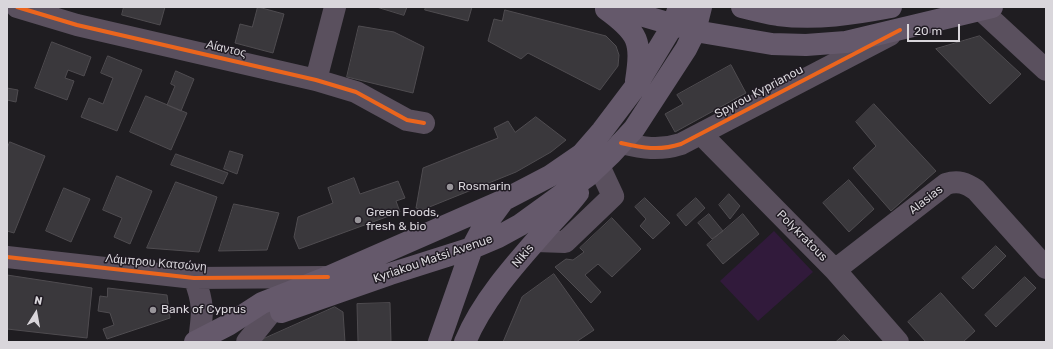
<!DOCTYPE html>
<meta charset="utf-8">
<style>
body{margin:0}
#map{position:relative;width:1053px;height:349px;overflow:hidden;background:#1f1d21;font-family:Rubik,sans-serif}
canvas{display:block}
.frame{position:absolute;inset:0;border:8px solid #d9d6db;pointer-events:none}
.north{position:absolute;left:16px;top:293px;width:40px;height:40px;-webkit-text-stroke:3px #201b23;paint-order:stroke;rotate:11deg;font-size:11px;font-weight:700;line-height:16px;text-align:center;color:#d9d6db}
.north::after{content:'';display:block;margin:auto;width:14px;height:18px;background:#d9d6db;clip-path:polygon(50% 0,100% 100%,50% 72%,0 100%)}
.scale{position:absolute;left:907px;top:24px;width:53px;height:18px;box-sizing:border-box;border:2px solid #d9d6db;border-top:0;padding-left:5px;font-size:12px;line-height:14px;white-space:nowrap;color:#d9d6db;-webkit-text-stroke:3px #201b23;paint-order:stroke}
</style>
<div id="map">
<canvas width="1053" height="349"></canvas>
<div class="frame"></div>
<div class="north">N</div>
<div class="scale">20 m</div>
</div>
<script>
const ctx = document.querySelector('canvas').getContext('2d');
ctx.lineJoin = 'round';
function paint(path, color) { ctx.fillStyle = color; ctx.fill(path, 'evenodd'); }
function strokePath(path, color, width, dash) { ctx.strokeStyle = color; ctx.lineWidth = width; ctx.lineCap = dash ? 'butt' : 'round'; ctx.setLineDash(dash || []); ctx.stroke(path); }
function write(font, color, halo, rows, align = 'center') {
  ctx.font = font + ' Rubik,sans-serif'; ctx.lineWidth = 3; ctx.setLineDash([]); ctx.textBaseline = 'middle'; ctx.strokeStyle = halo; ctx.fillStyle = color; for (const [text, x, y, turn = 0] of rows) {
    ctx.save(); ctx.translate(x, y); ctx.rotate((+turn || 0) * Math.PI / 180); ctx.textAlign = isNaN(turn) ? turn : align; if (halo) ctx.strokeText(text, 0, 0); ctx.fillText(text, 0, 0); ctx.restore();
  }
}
const green = new Path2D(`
 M 774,231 L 813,272 L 758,321 L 720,281 Z`);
const building = new Path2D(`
 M 124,7 L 165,7 L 160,25 L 122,15 Z
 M 258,7 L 284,14 L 273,53 L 235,43 L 240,24 L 252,27 Z
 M 377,7 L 407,7 L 404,15 Z
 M 426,7 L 472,7 L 468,21 L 425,10 Z
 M 505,10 L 606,36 L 616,46 L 619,55 L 618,66 L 600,90 L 528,53 L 521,59 L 488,41 L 494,19 L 502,21 Z
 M 359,26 L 394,32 L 424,47 L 413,93 L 347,77 Z
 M 980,36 L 1021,74 L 990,104 L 936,49 Z
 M 52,42 L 91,57 L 84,76 L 68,70 L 65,78 L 74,81 L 67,100 L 35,88 Z
 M 108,56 L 142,70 L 117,131 L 81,117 L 89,98 L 103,104 L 113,78 L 101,73 Z
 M 731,65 L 746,93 L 675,132 L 665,114 L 683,104 L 677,95 Z
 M 176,71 L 194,79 L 181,111 L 167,105 L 175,86 L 171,84 Z
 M 7,88 L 18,90 L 16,102 L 7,100 Z
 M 146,96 L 187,113 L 171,150 L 130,132 Z
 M 874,104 L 936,171 L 891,211 L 853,168 L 876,146 L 856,122 Z
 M 536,117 L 566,140 L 551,152 L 516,172 L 422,210 L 416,208 L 423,168 L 498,138 L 494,128 L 508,121 L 515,132 Z
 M 10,142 L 45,156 L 14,233 L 7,231 L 7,149 Z
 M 230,151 L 243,155 L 237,174 L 224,169 Z
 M 176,154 L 228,173 L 223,184 L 171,165 Z
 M 117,176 L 152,191 L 130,244 L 114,237 L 122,218 L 103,210 Z
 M 354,178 L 360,194 L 398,181 L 405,198 L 396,201 L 400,212 L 299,249 L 294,237 L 298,217 L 333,203 L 328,188 Z
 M 849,180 L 874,209 L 849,232 L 823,203 Z
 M 176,182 L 217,197 L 199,252 L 147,248 Z
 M 64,188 L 90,199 L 71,242 L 46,231 Z
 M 729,194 L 740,206 L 730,219 L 719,205 Z
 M 645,198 L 670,223 L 653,239 L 640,226 L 646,219 L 635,207 Z
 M 696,198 L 705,208 L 686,226 L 677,215 Z
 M 234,204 L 279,213 L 267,250 L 219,251 Z
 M 709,214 L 723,231 L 712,239 L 698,223 Z
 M 743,214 L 759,234 L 723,264 L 707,245 Z
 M 612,218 L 641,249 L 612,277 L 598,264 L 585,275 L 601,292 L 591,303 L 555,267 L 566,259 L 573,260 L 584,252 L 580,248 Z
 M 996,246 L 1006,256 L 973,289 L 962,278 Z
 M 554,274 L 594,330 L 576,342 L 503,342 L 522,297 Z
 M 7,275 L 92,288 L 87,338 L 7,329 Z
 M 1025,277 L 1036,288 L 996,327 L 985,315 Z
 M 108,288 L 167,295 L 170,318 L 107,339 L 103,329 L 114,325 L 110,313 L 98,311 L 100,296 L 107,297 Z
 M 941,293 L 975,331 L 963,342 L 926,342 L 908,322 Z
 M 390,303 L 391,342 L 358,342 L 357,304 Z
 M 335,307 L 343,312 L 345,342 L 260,342 L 261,340 Z
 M 844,335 L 851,342 L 836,342 Z`);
const minor = new Path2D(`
 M 17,7 L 77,25 L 316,80 L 356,92 L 407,120 L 424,123
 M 981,10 L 1046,70
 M 316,80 L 335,7
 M 701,134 L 835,270 L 898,342
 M 621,143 C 643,148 659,151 681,144 L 890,35
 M 536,241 L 565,242 L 613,196 L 599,166
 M 7,257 L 194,278 L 327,277
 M 835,270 L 946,184 C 958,180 966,183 976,190 L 1046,268
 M 194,278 C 204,303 203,313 199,340
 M 247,342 L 268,316`);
const major = new Path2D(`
 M 613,7 L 695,31 L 772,44 L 806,45 L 846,42 L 992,7
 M 742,7 C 754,10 766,13 778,15 C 816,20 854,14 891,7
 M 606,9 C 639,33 642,41 636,81
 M 281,312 L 390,274 L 472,248 L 498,237 L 520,225 L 589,175 L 611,154 L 634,129 L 686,49 L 695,31 L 701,7
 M 195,342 L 228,325 L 262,303 L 328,277 L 504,200 L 550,176 L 582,154 L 602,131 L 636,86 L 673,25 L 679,7
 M 439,342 L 472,248 L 481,231 L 503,201
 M 465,342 C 483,299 517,262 548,227 C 558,216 569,205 578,193`);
const cycleway = new Path2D(`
 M 17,7 L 77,25 L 316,80 L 356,92 L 407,120 L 424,123
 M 621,143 C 643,148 659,151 681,144 L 900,30
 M 7,257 L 194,278 L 328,277`);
const markers = [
 [450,187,4,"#98959a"],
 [358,220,4,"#98959a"],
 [153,310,4,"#98959a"]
];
const streetNames = [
 ["Αίαντος",226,49,13],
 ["Spyrou Kyprianou",759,92,-28],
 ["Alasias",926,200,-38],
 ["Polykratous",802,236,45],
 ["Nikis",523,256,-50],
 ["Kyriakou Matsi Avenue",433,259,-19],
 ["Λάμπρου Κατσώνη",156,263,5]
];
const poiNames = [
 ["Rosmarin",458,187],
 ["Green Foods,",366,213],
 ["fresh & bio",366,227],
 ["Bank of Cyprus",161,310]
];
paint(green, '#311a3b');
paint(building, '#3a383c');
strokePath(building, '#4f4c50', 1);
strokePath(minor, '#5a505e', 22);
strokePath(major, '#65596b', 22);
strokePath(cycleway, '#eb651d', 4);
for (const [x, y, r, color] of markers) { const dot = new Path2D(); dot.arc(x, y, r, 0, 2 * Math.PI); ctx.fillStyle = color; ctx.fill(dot); strokePath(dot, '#201b23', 1.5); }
write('12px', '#d9d6db', '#201b23', streetNames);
write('12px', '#d9d6db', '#201b23', poiNames, 'left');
</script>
